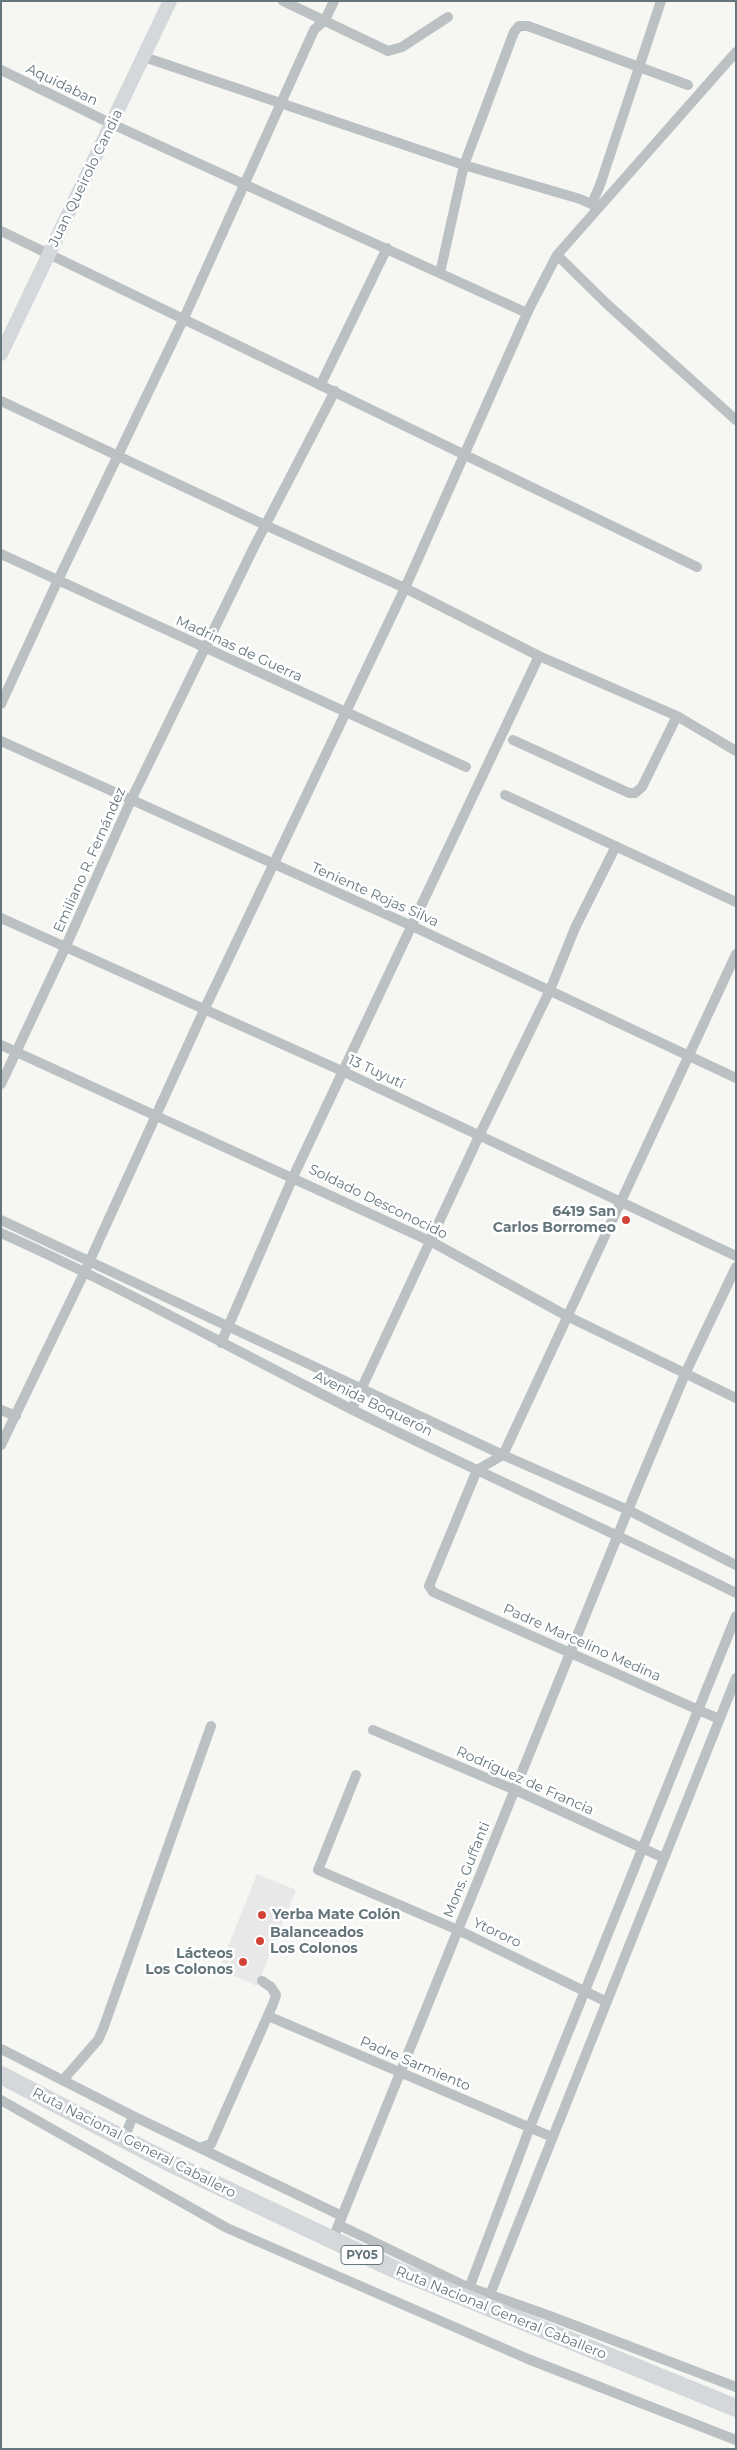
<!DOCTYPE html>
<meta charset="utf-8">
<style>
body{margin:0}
#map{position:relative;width:737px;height:2450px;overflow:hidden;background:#f6f6f3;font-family:Montserrat,sans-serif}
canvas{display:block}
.frame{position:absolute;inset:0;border:2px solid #64757c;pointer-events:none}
</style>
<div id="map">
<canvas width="737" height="2450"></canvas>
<div class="frame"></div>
</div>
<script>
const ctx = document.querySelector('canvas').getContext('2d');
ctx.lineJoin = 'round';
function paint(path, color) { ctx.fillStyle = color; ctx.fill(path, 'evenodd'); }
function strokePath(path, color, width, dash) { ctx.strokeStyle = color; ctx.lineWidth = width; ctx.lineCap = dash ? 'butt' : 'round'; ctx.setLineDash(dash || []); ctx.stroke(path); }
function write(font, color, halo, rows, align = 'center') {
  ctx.font = font + ' Montserrat,sans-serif'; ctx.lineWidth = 5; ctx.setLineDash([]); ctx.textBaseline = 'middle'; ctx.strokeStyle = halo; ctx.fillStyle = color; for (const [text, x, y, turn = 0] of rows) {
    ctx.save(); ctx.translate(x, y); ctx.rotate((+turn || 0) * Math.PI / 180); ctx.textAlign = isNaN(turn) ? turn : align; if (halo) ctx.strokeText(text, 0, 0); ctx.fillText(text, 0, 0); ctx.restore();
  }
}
const built = new Path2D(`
 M 257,1874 L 296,1890 L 257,1986 L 219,1969 Z`);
const street = new Path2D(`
 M 283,1 L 388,51 L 402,47 L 448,17
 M 736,52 L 557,255 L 529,309 L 405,588 L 539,656 L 677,716 L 736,751
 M 144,57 L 464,165 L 580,199 L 598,207
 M 1,70 L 112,124 L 527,313
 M 592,203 L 600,185 L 661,1
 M 1,231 L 697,567
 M 557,255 L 608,305 L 736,420
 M 440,273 L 464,165 L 514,32 L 519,26 L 528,26 L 688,85
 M 321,384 L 387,248
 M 1,401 L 265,525 L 405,588 L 205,1008 L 85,1271 L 1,1445
 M 1,554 L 466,767
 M 1,704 L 58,580 L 184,318 L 314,30 L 325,20 L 334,1
 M 513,740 L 629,793 L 635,793 L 642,787 L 677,716
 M 1,741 L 412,926 L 736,1078
 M 505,795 L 736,902
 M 1,918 L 342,1071 L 736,1256
 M 1,1045 L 432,1242 L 567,1316 L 736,1398
 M 1,1084 L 65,948 L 131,800 L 254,547 L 335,391
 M 1,1220 L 503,1455 L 628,1510 L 736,1565
 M 1,1233 C 124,1288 241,1354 361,1414 C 485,1476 612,1531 736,1593
 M 221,1343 L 293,1177 L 539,656
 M 352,1409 L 479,1136 L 550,990 L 575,928 L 616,846
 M 1,1410 L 16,1416
 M 719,1719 L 433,1592 L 429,1586 L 477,1470 L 503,1455 L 736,954
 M 373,1730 L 515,1790 L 664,1858
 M 356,1775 L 318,1870 L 458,1930 L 607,2002
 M 268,2016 L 552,2137
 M 1,2049 L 133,2116 L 342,2216
 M 63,2080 L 98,2040 L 103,2029 L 211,1726
 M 1,2100 L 227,2228 L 528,2359 L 736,2440
 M 124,2139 L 133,2116
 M 202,2147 L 211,2144 L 273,2004 L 276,1995 L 271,1987 L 262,1981
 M 339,2225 L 465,2286 L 550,2316 L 736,2387
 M 332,2241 L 628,1510 L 685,1374 L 736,1267
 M 465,2299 L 530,2127 L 736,1616
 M 485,2307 L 736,1678`);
const secondary = new Path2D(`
 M 1,354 L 170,1`);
const highway = new Path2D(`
 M 1,2075 L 166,2161 L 394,2269 L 736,2408`);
const markers = [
 [626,1220,5,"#d34237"],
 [262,1915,5,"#d34237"],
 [260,1941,5,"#d34237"],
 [243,1962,5,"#d34237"]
];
const shields = [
 [362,2255,42]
];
const shieldNames = [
 ["PY05",362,2255]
];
const streetNames = [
 ["Aquidaban",62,85,26],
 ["Juan Queirolo Candia",86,178,-64],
 ["Madrinas de Guerra",239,649,25],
 ["Emiliano R. Fernández",90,860,-66],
 ["Teniente Rojas Silva",375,895,24],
 ["13 Tuyutí",376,1072,25],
 ["Soldado Desconocido",378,1202,26],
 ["Avenida Boquerón",373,1404,26],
 ["Padre Marcelino Medina",582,1643,24],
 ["Rodríguez de Francia",525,1781,24],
 ["Mons. Guffanti",467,1870,-68],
 ["Ytororo",497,1933,25],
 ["Padre Sarmiento",415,2064,23],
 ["Ruta Nacional General Caballero",134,2143,27],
 ["Ruta Nacional General Caballero",501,2313,22]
];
const poiNames = [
 ["6419 San",616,1212],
 ["Carlos Borromeo",616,1228],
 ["Yerba Mate Colón",272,1915,"left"],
 ["Balanceados",270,1933,"left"],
 ["Los Colonos",270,1949,"left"],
 ["Lácteos",233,1954],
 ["Los Colonos",233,1970]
];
paint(built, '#e7e8e7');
strokePath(street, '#bbc1c3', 10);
strokePath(secondary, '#d4d8da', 14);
strokePath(highway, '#d4d8da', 18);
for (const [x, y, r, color] of markers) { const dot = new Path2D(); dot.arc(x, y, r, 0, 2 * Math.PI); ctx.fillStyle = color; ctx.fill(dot); strokePath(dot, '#fff', 2); }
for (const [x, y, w] of shields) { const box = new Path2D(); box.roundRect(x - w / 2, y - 9.5, w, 19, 4); ctx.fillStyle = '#fff'; ctx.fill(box); strokePath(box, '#64757c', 1); }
write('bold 12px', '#64757c', null, shieldNames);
write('14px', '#64757c', '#fff', streetNames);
write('bold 14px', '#64757c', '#fff', poiNames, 'right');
</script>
